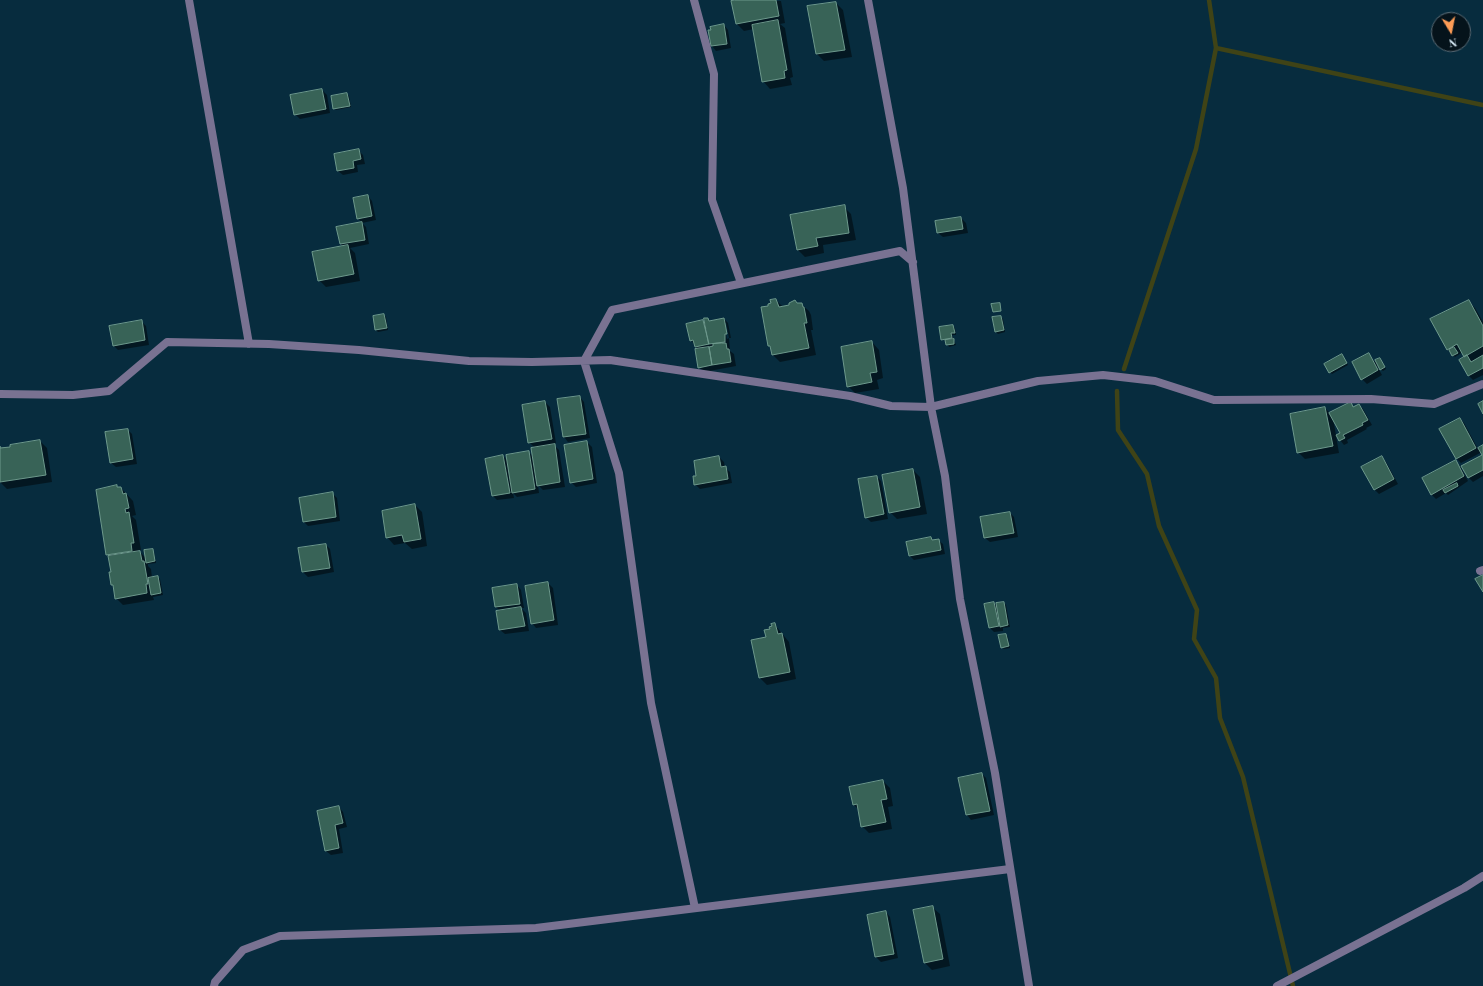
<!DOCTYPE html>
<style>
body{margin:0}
#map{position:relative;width:1483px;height:986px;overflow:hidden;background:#072c3e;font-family:"Playfair Display",serif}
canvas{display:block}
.north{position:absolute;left:1431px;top:12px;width:40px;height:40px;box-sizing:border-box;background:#05131b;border:1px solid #5b6b75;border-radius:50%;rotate:170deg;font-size:11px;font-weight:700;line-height:16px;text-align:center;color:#ddf0fc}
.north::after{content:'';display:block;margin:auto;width:14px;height:18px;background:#fd9c56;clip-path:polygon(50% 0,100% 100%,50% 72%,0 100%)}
</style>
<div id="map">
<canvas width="1483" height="986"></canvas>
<div class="north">N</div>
</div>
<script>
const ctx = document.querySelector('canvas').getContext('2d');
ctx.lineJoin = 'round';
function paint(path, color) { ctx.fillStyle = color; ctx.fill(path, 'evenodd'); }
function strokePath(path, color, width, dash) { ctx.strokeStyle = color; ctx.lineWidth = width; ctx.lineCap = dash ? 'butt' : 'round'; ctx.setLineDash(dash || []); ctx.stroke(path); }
const shadow = new Path2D(`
 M 740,0 L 781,1 L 785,23 L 780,24 L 785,28 L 793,77 L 790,78 L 792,85 L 770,89 L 763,81 L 754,29 L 744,31 L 737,24 Z
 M 836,3 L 843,10 L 852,57 L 824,61 L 817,54 Z
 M 724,25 L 728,30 L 731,48 L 716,51 L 712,46 L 709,31 Z
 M 322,90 L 327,95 L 330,113 L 300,119 L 295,114 Z
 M 347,94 L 349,96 L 351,107 L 336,110 L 334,108 Z
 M 358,150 L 363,155 L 365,164 L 357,165 L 358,172 L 343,175 L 338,171 Z
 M 368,196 L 372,201 L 376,220 L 362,223 L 366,227 L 369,244 L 350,248 L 355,253 L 360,281 L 326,287 L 319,280 L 343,247 L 341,244 L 337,227 L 362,223 L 358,218 Z
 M 844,207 L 851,214 L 856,240 L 823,245 L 824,253 L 805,257 L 798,250 Z
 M 961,218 L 966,223 L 968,233 L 943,237 L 938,233 L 936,222 Z
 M 776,300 L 783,307 L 790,306 L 795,301 L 798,304 L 801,304 L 809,311 L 811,315 L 813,330 L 811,330 L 816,355 L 780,362 L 773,355 L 772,349 L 769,346 L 769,307 Z
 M 1468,301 L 1475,308 L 1483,322 L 1483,375 L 1473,380 L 1469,376 L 1460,360 L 1466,357 L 1463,352 L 1455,357 L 1447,349 Z
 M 384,315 L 386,317 L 388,330 L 378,332 L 376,330 Z
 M 1001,317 L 1003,319 L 1005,332 L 998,334 L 996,332 Z
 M 708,319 L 711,321 L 724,319 L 728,323 L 731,338 L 729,338 L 726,323 L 724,323 L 727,339 L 729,338 L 730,351 L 734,354 L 736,366 L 704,372 L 699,367 L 698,350 L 691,340 L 703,321 L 706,324 Z
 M 141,321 L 146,326 L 149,345 L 118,350 L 114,346 Z
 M 953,326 L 955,328 L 956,335 L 952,335 L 956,345 L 949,347 L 946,341 L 942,339 Z
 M 872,342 L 879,350 L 883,378 L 877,380 L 879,389 L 855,393 L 848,386 Z
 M 1368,354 L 1375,362 L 1380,359 L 1386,369 L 1383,371 L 1377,366 L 1382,375 L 1367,384 L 1362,379 Z
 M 1342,355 L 1348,365 L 1332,374 L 1330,372 Z
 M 580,397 L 584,402 L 590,438 L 568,442 L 564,437 L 558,400 Z
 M 545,402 L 550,407 L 556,443 L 553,444 L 559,450 L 565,487 L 543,490 L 538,485 L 539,493 L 517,497 L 513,493 L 514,498 L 497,500 L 493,496 L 503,456 L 508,461 L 529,452 L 533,457 L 535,448 L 529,442 Z
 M 1350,403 L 1354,407 L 1359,405 L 1363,409 L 1372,425 L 1366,428 L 1367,429 L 1347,440 L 1348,443 L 1344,445 L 1340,440 L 1341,433 L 1333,418 L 1339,453 L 1305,459 L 1298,452 L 1325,408 L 1331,414 Z
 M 1460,419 L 1464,423 L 1478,449 L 1483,446 L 1483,454 L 1482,452 L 1461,463 L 1457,459 L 1441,429 Z
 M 128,430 L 132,434 L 137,464 L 116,467 L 111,463 Z
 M 40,441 L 47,448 L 52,482 L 7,489 L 0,482 L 0,448 L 1,449 Z
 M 587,442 L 592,447 L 597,483 L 576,487 L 571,482 Z
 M 1483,455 L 1483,476 L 1473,482 L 1468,477 Z
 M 719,457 L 724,462 L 725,468 L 730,472 L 732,483 L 700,489 L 695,484 L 698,476 Z
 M 1381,457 L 1386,462 L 1398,484 L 1379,494 L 1374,489 Z
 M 1455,462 L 1460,466 L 1468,481 L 1448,495 L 1446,493 L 1436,499 L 1431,494 Z
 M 913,470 L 920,477 L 927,514 L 897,519 L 890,512 Z
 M 877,477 L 881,481 L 888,519 L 871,522 L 866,517 Z
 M 117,487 L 121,488 L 133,501 L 136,515 L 132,516 L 136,520 L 141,550 L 138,550 L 138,553 L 140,552 L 146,558 L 152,550 L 154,552 L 156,563 L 148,564 L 148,566 L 151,569 L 152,578 L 158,577 L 160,579 L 163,595 L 153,597 L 154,600 L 123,605 L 116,598 L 114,587 L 112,584 L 110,557 L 107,554 Z
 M 332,493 L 337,498 L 340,521 L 308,526 L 304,522 Z
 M 415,505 L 422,512 L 427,546 L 412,549 L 405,543 L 394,545 L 387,537 Z
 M 1010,513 L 1014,517 L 1018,537 L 990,542 L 985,538 L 982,518 Z
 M 931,538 L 934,541 L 938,540 L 943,544 L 945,554 L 914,560 L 909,555 Z
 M 326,545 L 330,549 L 334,572 L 308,577 L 303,572 L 299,549 Z
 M 548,583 L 553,588 L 558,625 L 536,628 L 532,623 Z
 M 517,585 L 521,590 L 524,608 L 521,608 L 526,613 L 529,631 L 505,634 L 500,630 L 500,611 L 496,607 L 493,589 Z
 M 994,603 L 998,607 L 997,604 L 1004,603 L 1006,605 L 1010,627 L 1003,628 L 1003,631 L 994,632 L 990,628 Z
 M 775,625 L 789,642 L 796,679 L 767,685 L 760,678 L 767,637 Z
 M 1006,635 L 1008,637 L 1010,648 L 1004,649 L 1002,647 Z
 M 982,774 L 986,778 L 994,815 L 971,820 L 967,815 L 959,778 Z
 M 883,781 L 890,788 L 893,806 L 888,807 L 892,829 L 869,833 L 862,826 L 859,810 L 853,804 Z
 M 339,807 L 343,812 L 347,827 L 339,829 L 343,853 L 331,855 L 326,851 L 318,812 Z
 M 932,907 L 940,914 L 950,966 L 932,970 L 925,963 Z
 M 886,912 L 890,917 L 898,958 L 881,962 L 876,957 L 868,916 Z`);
const stream = new Path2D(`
 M 1216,48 L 1483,105
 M 1124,369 L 1196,149 L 1216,48 L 1209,0
 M 1117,391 L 1118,430 L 1147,474 L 1159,526 L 1197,610 L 1194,639 L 1216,678 L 1220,718 L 1243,777 L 1293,986`);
const building = new Path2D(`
 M 735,0 L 776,0 L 779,16 L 736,24 L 731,1 Z
 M 836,2 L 845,50 L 816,54 L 807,6 Z
 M 778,20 L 787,70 L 784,71 L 785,78 L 762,82 L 752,25 Z
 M 724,24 L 727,44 L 711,46 L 708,30 L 711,30 L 710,27 Z
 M 322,89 L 326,109 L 294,115 L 290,95 Z
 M 347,93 L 350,106 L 333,109 L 331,96 Z
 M 359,149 L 361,159 L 353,161 L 354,168 L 337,171 L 334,154 Z
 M 368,195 L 372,216 L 357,219 L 353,198 Z
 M 845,205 L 849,233 L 816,238 L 818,246 L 797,250 L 790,215 Z
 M 961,217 L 963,229 L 937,233 L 935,221 Z
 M 362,222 L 365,240 L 340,244 L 336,227 Z
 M 348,245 L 354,274 L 318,281 L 312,252 Z
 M 776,299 L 779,307 L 789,305 L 789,303 L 795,300 L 797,303 L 802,303 L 803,307 L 804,307 L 807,323 L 804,323 L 809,348 L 772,355 L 770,346 L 768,346 L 761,307 L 768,306 L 768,304 L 771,303 L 770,300 Z
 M 1469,300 L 1483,326 L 1483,346 L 1464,357 L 1457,344 L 1447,350 L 1430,319 Z
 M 1000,303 L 1001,311 L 993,312 L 991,304 Z
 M 384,314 L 387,328 L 375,330 L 373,316 Z
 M 1001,316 L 1004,330 L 995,332 L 992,317 Z
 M 704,318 L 708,318 L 709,321 L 724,318 L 727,334 L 725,334 L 725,342 L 709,344 Z
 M 142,320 L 145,340 L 113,346 L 109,326 Z
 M 703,320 L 709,344 L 695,347 L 693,340 L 690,341 L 686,324 Z
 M 953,325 L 955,333 L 951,333 L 952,338 L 941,340 L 939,327 Z
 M 954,339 L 954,344 L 946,345 L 945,340 Z
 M 872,341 L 877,372 L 870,373 L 872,382 L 847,387 L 841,347 Z
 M 722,343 L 726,343 L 727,349 L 729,349 L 731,362 L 712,365 L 709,347 L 713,346 L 713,344 Z
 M 709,347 L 712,365 L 698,368 L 695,349 Z
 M 1454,347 L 1458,353 L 1452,356 L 1449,350 Z
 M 1369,353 L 1378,370 L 1361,380 L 1352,362 Z
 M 1342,354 L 1347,363 L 1329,373 L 1324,364 Z
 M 1467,355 L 1471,362 L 1483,355 L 1483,368 L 1468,376 L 1459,360 Z
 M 1380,358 L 1385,367 L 1380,370 L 1375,360 Z
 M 580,396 L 586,434 L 563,437 L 557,399 Z
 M 545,401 L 552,439 L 528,443 L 522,405 Z
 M 1483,401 L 1483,414 L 1478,404 Z
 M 1351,402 L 1353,407 L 1359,404 L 1368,420 L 1362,423 L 1363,425 L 1343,435 L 1345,438 L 1339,441 L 1336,435 L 1340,433 L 1329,413 Z
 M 1325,407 L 1333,446 L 1297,453 L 1290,414 Z
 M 1460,418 L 1476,448 L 1456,459 L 1439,429 Z
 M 128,429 L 133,459 L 110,463 L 105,432 Z
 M 40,440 L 46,475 L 0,482 L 0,446 L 0,448 L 10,447 L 10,445 Z
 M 587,441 L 593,479 L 570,483 L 564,445 Z
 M 555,444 L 560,482 L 537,486 L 531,448 Z
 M 1483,445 L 1483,470 L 1468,478 L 1461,466 L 1482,455 L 1478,448 Z
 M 529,451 L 535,489 L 512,493 L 506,455 Z
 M 503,455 L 510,493 L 492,496 L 485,459 Z
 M 719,456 L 721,467 L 726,466 L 728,479 L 694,485 L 693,476 L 696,476 L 694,461 Z
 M 1382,456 L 1394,479 L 1374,490 L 1361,467 Z
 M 1456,460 L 1464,476 L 1431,495 L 1422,478 Z
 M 913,469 L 920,507 L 889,513 L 882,475 Z
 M 877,476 L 884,514 L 865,518 L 858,479 Z
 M 1457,483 L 1458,486 L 1445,493 L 1443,490 Z
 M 117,485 L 117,487 L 121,487 L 123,494 L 126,493 L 129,508 L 125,509 L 126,513 L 129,512 L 134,543 L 131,543 L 132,551 L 106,555 L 96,490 Z
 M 333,492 L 336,517 L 303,522 L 299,498 Z
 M 415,504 L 421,539 L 404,542 L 402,535 L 386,538 L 382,511 Z
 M 1010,512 L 1014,533 L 984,538 L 980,517 Z
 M 931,537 L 932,540 L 939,539 L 941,550 L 909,556 L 906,542 Z
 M 326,544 L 330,568 L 302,572 L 298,548 Z
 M 153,549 L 155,561 L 146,563 L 144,550 Z
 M 140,551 L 142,561 L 144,561 L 148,584 L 146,584 L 147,593 L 115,599 L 113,585 L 111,585 L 109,572 L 111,572 L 108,556 Z
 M 1483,575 L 1483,592 L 1475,579 Z
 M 158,576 L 161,593 L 151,595 L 148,578 Z
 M 548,582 L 554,620 L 531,624 L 525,586 Z
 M 517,584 L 520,604 L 495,607 L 492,588 Z
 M 994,602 L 999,626 L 989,628 L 984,604 Z
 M 1004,602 L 1008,625 L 1000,627 L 996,603 Z
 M 521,607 L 525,626 L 499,630 L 496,611 Z
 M 775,623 L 778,634 L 782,633 L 790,672 L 759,678 L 751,640 L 766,637 L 764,630 L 770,629 L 769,627 L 772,626 L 771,624 Z
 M 1006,634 L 1009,646 L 1001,648 L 998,635 Z
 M 982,773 L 990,811 L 966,815 L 958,778 Z
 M 883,780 L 887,799 L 881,800 L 886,822 L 861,827 L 857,804 L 853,805 L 849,787 Z
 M 339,806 L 343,823 L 335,825 L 339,848 L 325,851 L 317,811 Z
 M 933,906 L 943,959 L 924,963 L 913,910 Z
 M 886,911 L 894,954 L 875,957 L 867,915 Z`);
const street = new Path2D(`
 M 189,0 L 249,344
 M 694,0 L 714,74 L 712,200 L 741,283
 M 868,0 L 903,188 L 931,407 L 945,476 L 960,599 L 995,773 L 1029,986
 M 0,394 L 73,395 L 109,391 L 167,342 L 269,344 L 359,350 L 469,361 L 532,362 L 610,360 L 850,396 L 891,406 L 931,407 L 1038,381 L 1103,375 L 1155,381 L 1214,400 L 1371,399 L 1434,404 L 1483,384
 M 1480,571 L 1483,570
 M 695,908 L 651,703 L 619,473 L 584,361 L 612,310 L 900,251 L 913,262
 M 214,986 L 215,982 L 243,950 L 280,936 L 536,928 L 1010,869
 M 1277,986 L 1464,888 L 1483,876`);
paint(shadow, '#0007');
strokePath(stream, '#3f4316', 4.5);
paint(building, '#386357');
strokePath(building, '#6d998c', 1);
strokePath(street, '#797292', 8);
</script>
